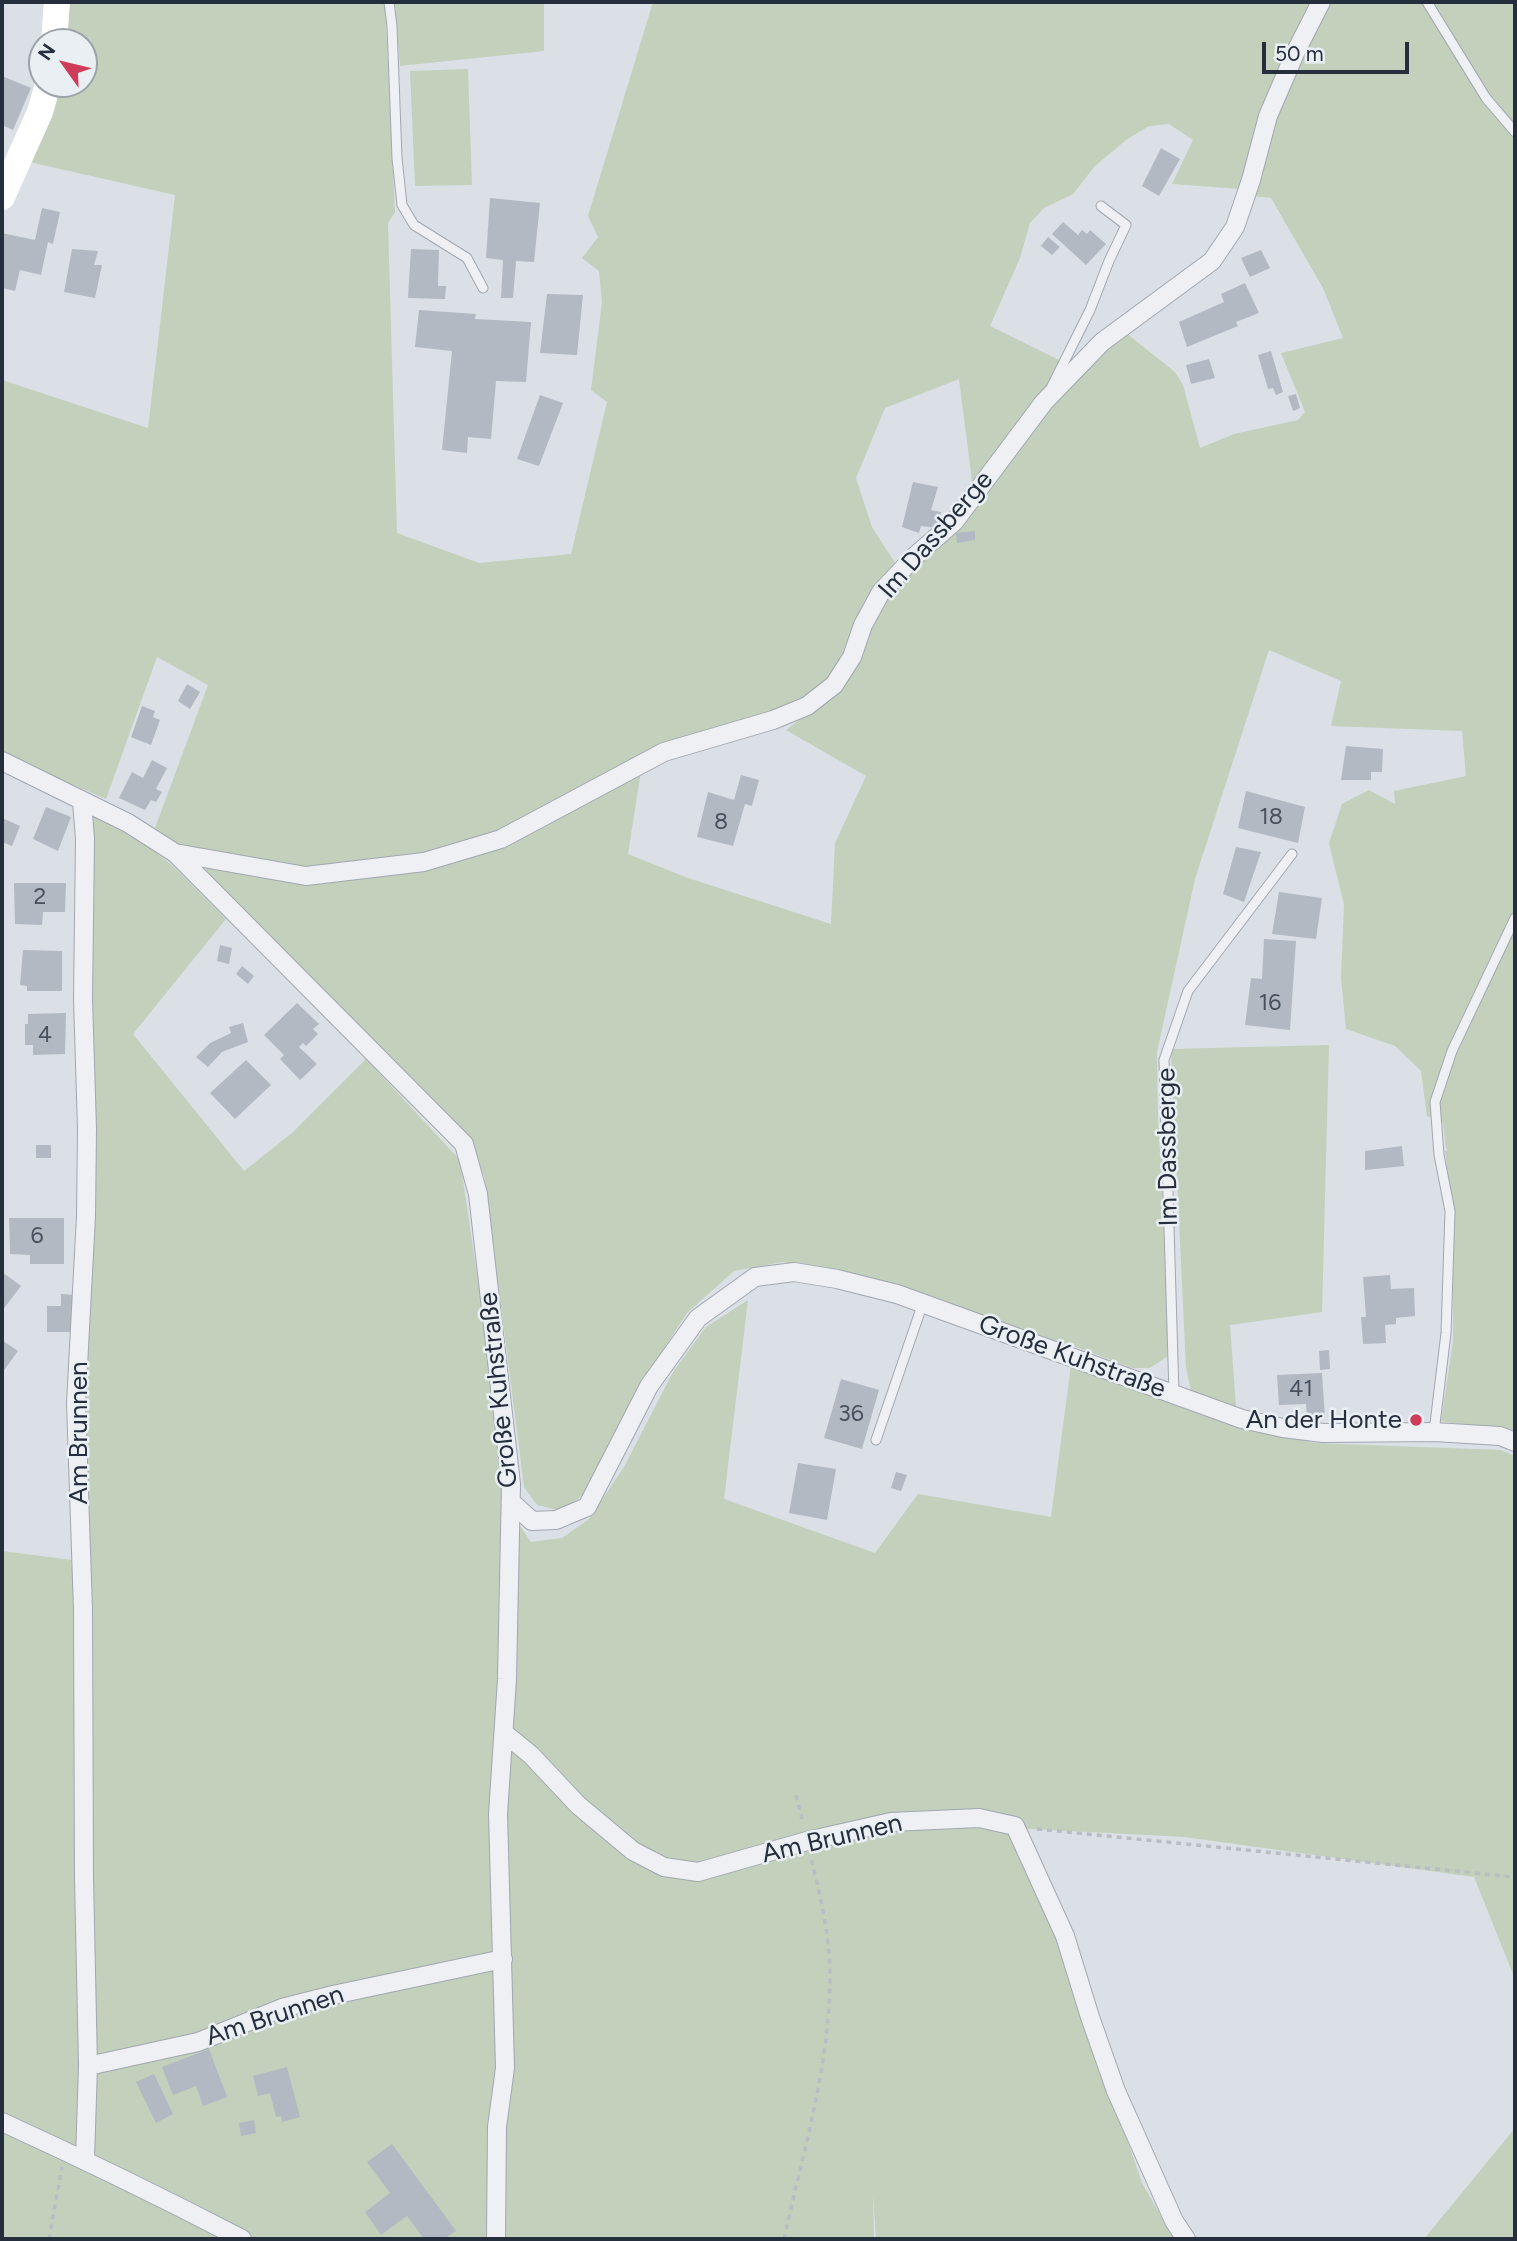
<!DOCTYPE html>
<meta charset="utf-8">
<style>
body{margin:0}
#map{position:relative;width:1517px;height:2241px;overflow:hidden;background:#dbe0e6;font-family:Figtree,sans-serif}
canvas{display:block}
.frame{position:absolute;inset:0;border:4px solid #252e3c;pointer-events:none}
.north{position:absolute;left:28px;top:28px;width:70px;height:70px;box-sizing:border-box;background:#eaeff4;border:2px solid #9ba2aa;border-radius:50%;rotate:304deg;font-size:19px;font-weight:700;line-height:28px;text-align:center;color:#252e3c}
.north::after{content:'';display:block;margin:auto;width:24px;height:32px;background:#cf3c58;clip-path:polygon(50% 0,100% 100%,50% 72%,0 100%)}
.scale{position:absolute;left:1262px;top:42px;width:147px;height:32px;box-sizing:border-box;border:4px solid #252e3c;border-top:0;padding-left:9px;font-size:21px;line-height:24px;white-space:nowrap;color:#252e3c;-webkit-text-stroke:5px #eaeff4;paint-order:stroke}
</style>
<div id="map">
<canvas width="1517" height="2241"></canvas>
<div class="frame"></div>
<div class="north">N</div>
<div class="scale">50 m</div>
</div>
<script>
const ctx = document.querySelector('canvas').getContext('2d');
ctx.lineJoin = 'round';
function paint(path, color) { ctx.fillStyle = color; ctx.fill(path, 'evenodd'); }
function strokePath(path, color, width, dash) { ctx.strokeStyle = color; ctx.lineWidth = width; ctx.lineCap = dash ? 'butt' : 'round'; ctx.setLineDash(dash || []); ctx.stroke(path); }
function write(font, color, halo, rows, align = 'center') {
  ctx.font = font + ' Figtree,sans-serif'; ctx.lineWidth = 5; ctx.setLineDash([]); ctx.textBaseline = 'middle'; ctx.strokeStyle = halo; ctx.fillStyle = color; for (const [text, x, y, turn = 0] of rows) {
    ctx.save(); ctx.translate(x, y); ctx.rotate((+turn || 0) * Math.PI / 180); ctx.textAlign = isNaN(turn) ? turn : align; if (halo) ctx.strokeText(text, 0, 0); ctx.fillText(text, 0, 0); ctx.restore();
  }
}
const green = new Path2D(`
 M 66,2 L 385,2 L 395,212 L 388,223 L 397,533 L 479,563 L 571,554 L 607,402 L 591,390 L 602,302 L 599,271 L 582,258 L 598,237 L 588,216 L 653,2 L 1312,2 L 1305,13 L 1267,105 L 1241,189 L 1172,184 L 1193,140 L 1169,124 L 1149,126 L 1126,140 L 1095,166 L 1073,194 L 1044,208 L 1030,223 L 1020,258 L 990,326 L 1059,360 L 1042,395 L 973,489 L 959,379 L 885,408 L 856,478 L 872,527 L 897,566 C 877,600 839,681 807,700 C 793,709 778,713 762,713 L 652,751 L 500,832 L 426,855 L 303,871 L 194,851 L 175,843 L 155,828 L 208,685 L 157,657 L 106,799 L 2,754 L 2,380 L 148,428 L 175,195 L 25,161 L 58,84 L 84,84 L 84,42 L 64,42 Z
 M 395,2 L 544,2 L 544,51 L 400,66 Z
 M 1326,2 L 1515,2 L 1515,1436 L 1506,1432 L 1441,1421 L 1453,1342 L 1453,1215 L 1445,1151 L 1448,1150 L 1446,1149 L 1443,1123 L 1427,1116 L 1421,1071 L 1395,1046 L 1346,1029 L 1341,978 L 1344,905 L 1329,843 L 1342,804 L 1369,790 L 1395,804 L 1394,791 L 1466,776 L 1462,731 L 1331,726 L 1341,681 L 1269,650 L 1195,879 L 1157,1052 L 1158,1118 L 1171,1331 L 1168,1356 L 1150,1368 L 1132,1368 L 1079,1348 L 850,1274 L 783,1262 L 734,1271 L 687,1313 L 643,1381 L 590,1488 L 571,1505 L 557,1510 L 537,1505 L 524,1487 L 485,1179 L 473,1148 L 204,873 L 209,865 L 253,874 L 421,869 L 641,771 L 628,854 L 688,878 L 831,924 L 835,843 L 866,776 L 786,730 L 829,697 L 885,594 L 1008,459 L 1078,373 L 1126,333 L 1175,372 L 1183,385 L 1200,448 L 1234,434 L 1298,420 L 1305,412 L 1281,353 L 1343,338 L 1323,288 L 1271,198 L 1251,196 L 1273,118 Z
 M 468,69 L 472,185 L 415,186 L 410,71 Z
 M 91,812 L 128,831 L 173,866 L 226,919 L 133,1034 L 244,1171 L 292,1133 L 366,1059 L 460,1160 L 494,1390 L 502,1500 L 531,1542 L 562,1538 L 589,1519 L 624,1467 L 673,1372 L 706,1327 L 748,1300 L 724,1499 L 875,1553 L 918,1494 L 1051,1517 L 1071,1365 L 1242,1427 L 1315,1443 L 1501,1450 L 1515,1456 L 1515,1979 L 1474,1877 L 1184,1837 L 1011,1828 L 1062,1951 L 1142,2183 L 1174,2239 L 876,2239 L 873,2194 L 874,2239 L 2,2239 L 2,1551 L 72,1560 L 71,1565 L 85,1560 L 83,1400 Z
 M 1329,1045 L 1322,1312 L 1230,1325 L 1236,1407 L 1191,1391 L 1186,1368 L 1171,1049 Z
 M 1515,2128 L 1515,2239 L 1424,2239 Z`);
const building = new Path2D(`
 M 2,76 L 31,88 L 13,130 L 2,125 Z
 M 1161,148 L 1180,159 L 1159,196 L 1142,186 Z
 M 490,198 L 540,203 L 534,262 L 516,261 L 513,298 L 501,298 L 503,260 L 486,258 Z
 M 42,208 L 60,212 L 53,244 L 48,242 L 41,275 L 20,270 L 15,291 L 2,288 L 2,233 L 35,240 Z
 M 1063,222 L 1078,235 L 1082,230 L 1087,234 L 1090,230 L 1106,244 L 1086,265 L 1052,234 Z
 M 1048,237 L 1060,247 L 1052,255 L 1041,246 Z
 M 72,249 L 98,251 L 94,265 L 102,265 L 95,298 L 64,292 Z
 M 411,249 L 439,250 L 438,286 L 446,286 L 445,299 L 408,298 Z
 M 1261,250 L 1270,268 L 1250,277 L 1241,258 Z
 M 1245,283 L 1259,313 L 1236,322 L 1238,326 L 1187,347 L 1179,322 L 1224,302 L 1221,294 Z
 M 547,294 L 583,295 L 577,355 L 540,353 Z
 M 419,310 L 476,314 L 475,319 L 531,322 L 526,382 L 496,381 L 491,439 L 468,437 L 467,453 L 442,450 L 452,351 L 415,347 Z
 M 1271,351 L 1283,392 L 1276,395 L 1273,388 L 1268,389 L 1258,355 Z
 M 1209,359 L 1215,378 L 1191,384 L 1186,365 Z
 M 1296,394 L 1300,408 L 1293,411 L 1288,396 Z
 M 540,395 L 563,403 L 539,466 L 517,459 Z
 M 913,482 L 938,487 L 931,510 L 941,512 L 937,528 L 921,526 L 919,533 L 902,527 Z
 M 975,531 L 975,540 L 957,543 L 956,533 Z
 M 187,684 L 200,692 L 190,709 L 178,701 Z
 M 142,706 L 155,711 L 153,717 L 160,720 L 151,745 L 131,737 Z
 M 1346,746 L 1383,749 L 1382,772 L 1371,772 L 1371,780 L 1341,780 Z
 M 152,760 L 167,768 L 156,789 L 162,792 L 156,802 L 151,800 L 145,810 L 119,798 L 132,772 L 143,778 Z
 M 741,775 L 759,780 L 752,806 L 745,804 L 733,846 L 697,837 L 708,792 L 734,800 Z
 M 1246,791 L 1305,807 L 1298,843 L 1238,828 Z
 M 46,807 L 71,817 L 58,851 L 33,839 Z
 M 2,818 L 20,826 L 12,846 L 2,842 Z
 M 1236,847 L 1261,852 L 1244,902 L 1223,894 Z
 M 14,883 L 66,883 L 65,912 L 43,912 L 42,925 L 15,924 Z
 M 1279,892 L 1322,898 L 1316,939 L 1272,934 Z
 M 1264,939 L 1296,941 L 1290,1030 L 1245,1025 L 1251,978 L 1262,979 Z
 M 220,945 L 232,948 L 229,964 L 217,961 Z
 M 23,950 L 62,951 L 62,991 L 27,991 L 27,986 L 20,985 Z
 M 242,966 L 254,976 L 248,984 L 236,974 Z
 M 297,1003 L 319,1024 L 313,1029 L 318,1034 L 306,1046 L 303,1043 L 299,1047 L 317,1064 L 300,1080 L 280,1059 L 284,1055 L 264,1035 Z
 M 66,1013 L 65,1054 L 33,1055 L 33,1045 L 25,1045 L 25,1024 L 28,1024 L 28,1014 Z
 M 243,1023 L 248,1042 L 222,1052 L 208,1067 L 196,1057 L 210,1043 L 231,1033 L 229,1027 Z
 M 246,1060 L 271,1085 L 235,1119 L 210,1093 Z
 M 36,1145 L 51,1145 L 51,1158 L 36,1158 Z
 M 1402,1146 L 1404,1166 L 1365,1170 L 1365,1151 Z
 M 9,1218 L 64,1218 L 64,1264 L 30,1264 L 30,1255 L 10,1254 Z
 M 2,1272 L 21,1286 L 2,1311 Z
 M 1390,1275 L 1391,1289 L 1414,1288 L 1415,1316 L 1396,1318 L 1396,1324 L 1385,1325 L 1386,1343 L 1363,1344 L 1361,1317 L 1366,1317 L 1363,1277 Z
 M 61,1294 L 77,1295 L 74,1332 L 47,1332 L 47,1306 L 61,1306 Z
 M 2,1340 L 18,1351 L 2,1373 Z
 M 1329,1350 L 1330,1369 L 1320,1370 L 1319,1351 Z
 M 1322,1373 L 1325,1418 L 1307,1419 L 1306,1404 L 1279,1405 L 1277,1375 Z
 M 841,1379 L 879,1390 L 862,1449 L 824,1438 Z
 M 798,1463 L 836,1469 L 827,1520 L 789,1513 Z
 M 896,1472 L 907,1475 L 901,1491 L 891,1488 Z
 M 209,2049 L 227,2097 L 203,2106 L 196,2086 L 173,2095 L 162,2067 Z
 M 287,2067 L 300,2117 L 282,2122 L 281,2116 L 276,2117 L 270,2093 L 258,2096 L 253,2076 Z
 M 154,2074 L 173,2114 L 156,2123 L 136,2082 Z
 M 254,2120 L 256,2133 L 241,2136 L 239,2123 Z
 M 392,2144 L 456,2231 L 444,2239 L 424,2239 L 407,2216 L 381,2235 L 365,2212 L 390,2193 L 367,2162 Z`);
const path = new Path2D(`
 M 796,1795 L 803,1823
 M 1037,1829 L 1515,1877
 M 49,2239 L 62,2167
 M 784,2239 C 803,2152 830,2065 830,1975 C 830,1938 820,1894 811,1858`);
const lane = new Path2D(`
 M 389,2 L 392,26 L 397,158 L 402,205 L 414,225 L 467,258 L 483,288
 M 1427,2 L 1486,98 L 1515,132
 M 1052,386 L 1090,310 L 1109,261 L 1126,225 L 1101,206
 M 1174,1394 L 1164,1060 L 1188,991 L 1292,854
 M 1434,1432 L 1446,1333 L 1450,1211 L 1439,1155 L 1435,1102 L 1452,1051 L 1515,918
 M 876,1440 L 923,1303`);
const street = new Path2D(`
 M 2,761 L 128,823 L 175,853 L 464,1144 L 478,1194 L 511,1484 L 507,1679 L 498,1814 L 505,2068 L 497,2127 L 496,2239
 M 82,801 L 85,839 L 83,999 L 87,1129 L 86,1216 L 76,1403 L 83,1610 L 84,1878 L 88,2066 L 85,2159
 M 175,853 L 306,876 L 424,862 L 501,839 L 664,752 L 773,720 L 807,706 L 834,685 L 852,657 L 863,625 L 881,592 L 915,556 L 954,522 L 1044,402 L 1102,342 L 1212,261 L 1235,227 L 1251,180 L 1268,116 L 1296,51 L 1321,2
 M 511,1502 L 532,1521 L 556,1520 L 587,1507 L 649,1386 L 698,1318 L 755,1277 L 794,1272 L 837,1279 L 897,1294 L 1242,1419 L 1283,1428 L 1323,1433 L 1434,1432 L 1500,1436 L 1515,1442
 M 504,1733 L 531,1755 L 578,1805 L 633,1851 L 664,1867 L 698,1872 L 807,1841 L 891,1822 L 979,1818 L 1015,1826 L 1065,1936 L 1090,2017 L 1116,2091 L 1174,2221 L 1186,2239
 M 88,2066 L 198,2042 L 282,2008 L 333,1995 L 503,1959
 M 2,2122 C 83,2159 163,2198 242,2239`);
const secondary = new Path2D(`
 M 54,42 L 57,2
 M 2,197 L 40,112 L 48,84`);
const markers = [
 [1416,1420,7,"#cf3c58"]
];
const numberNames = [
 ["18",1271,817],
 ["8",721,822],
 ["2",40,897],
 ["16",1270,1003],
 ["4",45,1035],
 ["6",37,1236],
 ["41",1301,1389],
 ["36",851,1414]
];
const streetNames = [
 ["Im Dassberge",936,535,-49],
 ["Im Dassberge",1168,1147,-91],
 ["Große Kuhstraße",1072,1357,20],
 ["Große Kuhstraße",499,1390,-96],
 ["Am Brunnen",79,1433,-90],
 ["Am Brunnen",832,1839,-13],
 ["Am Brunnen",275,2016,-18]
];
const poiNames = [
 ["An der Honte",1402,1420]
];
paint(green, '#c2d0bc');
paint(building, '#b2b9c3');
strokePath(lane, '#a1a7b0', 11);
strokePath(street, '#a1a7b0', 20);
strokePath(path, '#babec4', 3.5, [5, 5]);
strokePath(lane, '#eef0f4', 9);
strokePath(street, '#eef0f4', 18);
strokePath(secondary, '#fff', 26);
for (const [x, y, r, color] of markers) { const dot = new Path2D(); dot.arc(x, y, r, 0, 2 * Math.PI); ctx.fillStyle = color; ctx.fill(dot); strokePath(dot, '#eaeff4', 2.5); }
write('23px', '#48515e', null, numberNames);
write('26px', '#252e3c', '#eaeff4', streetNames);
write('26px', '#252e3c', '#eaeff4', poiNames, 'right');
</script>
